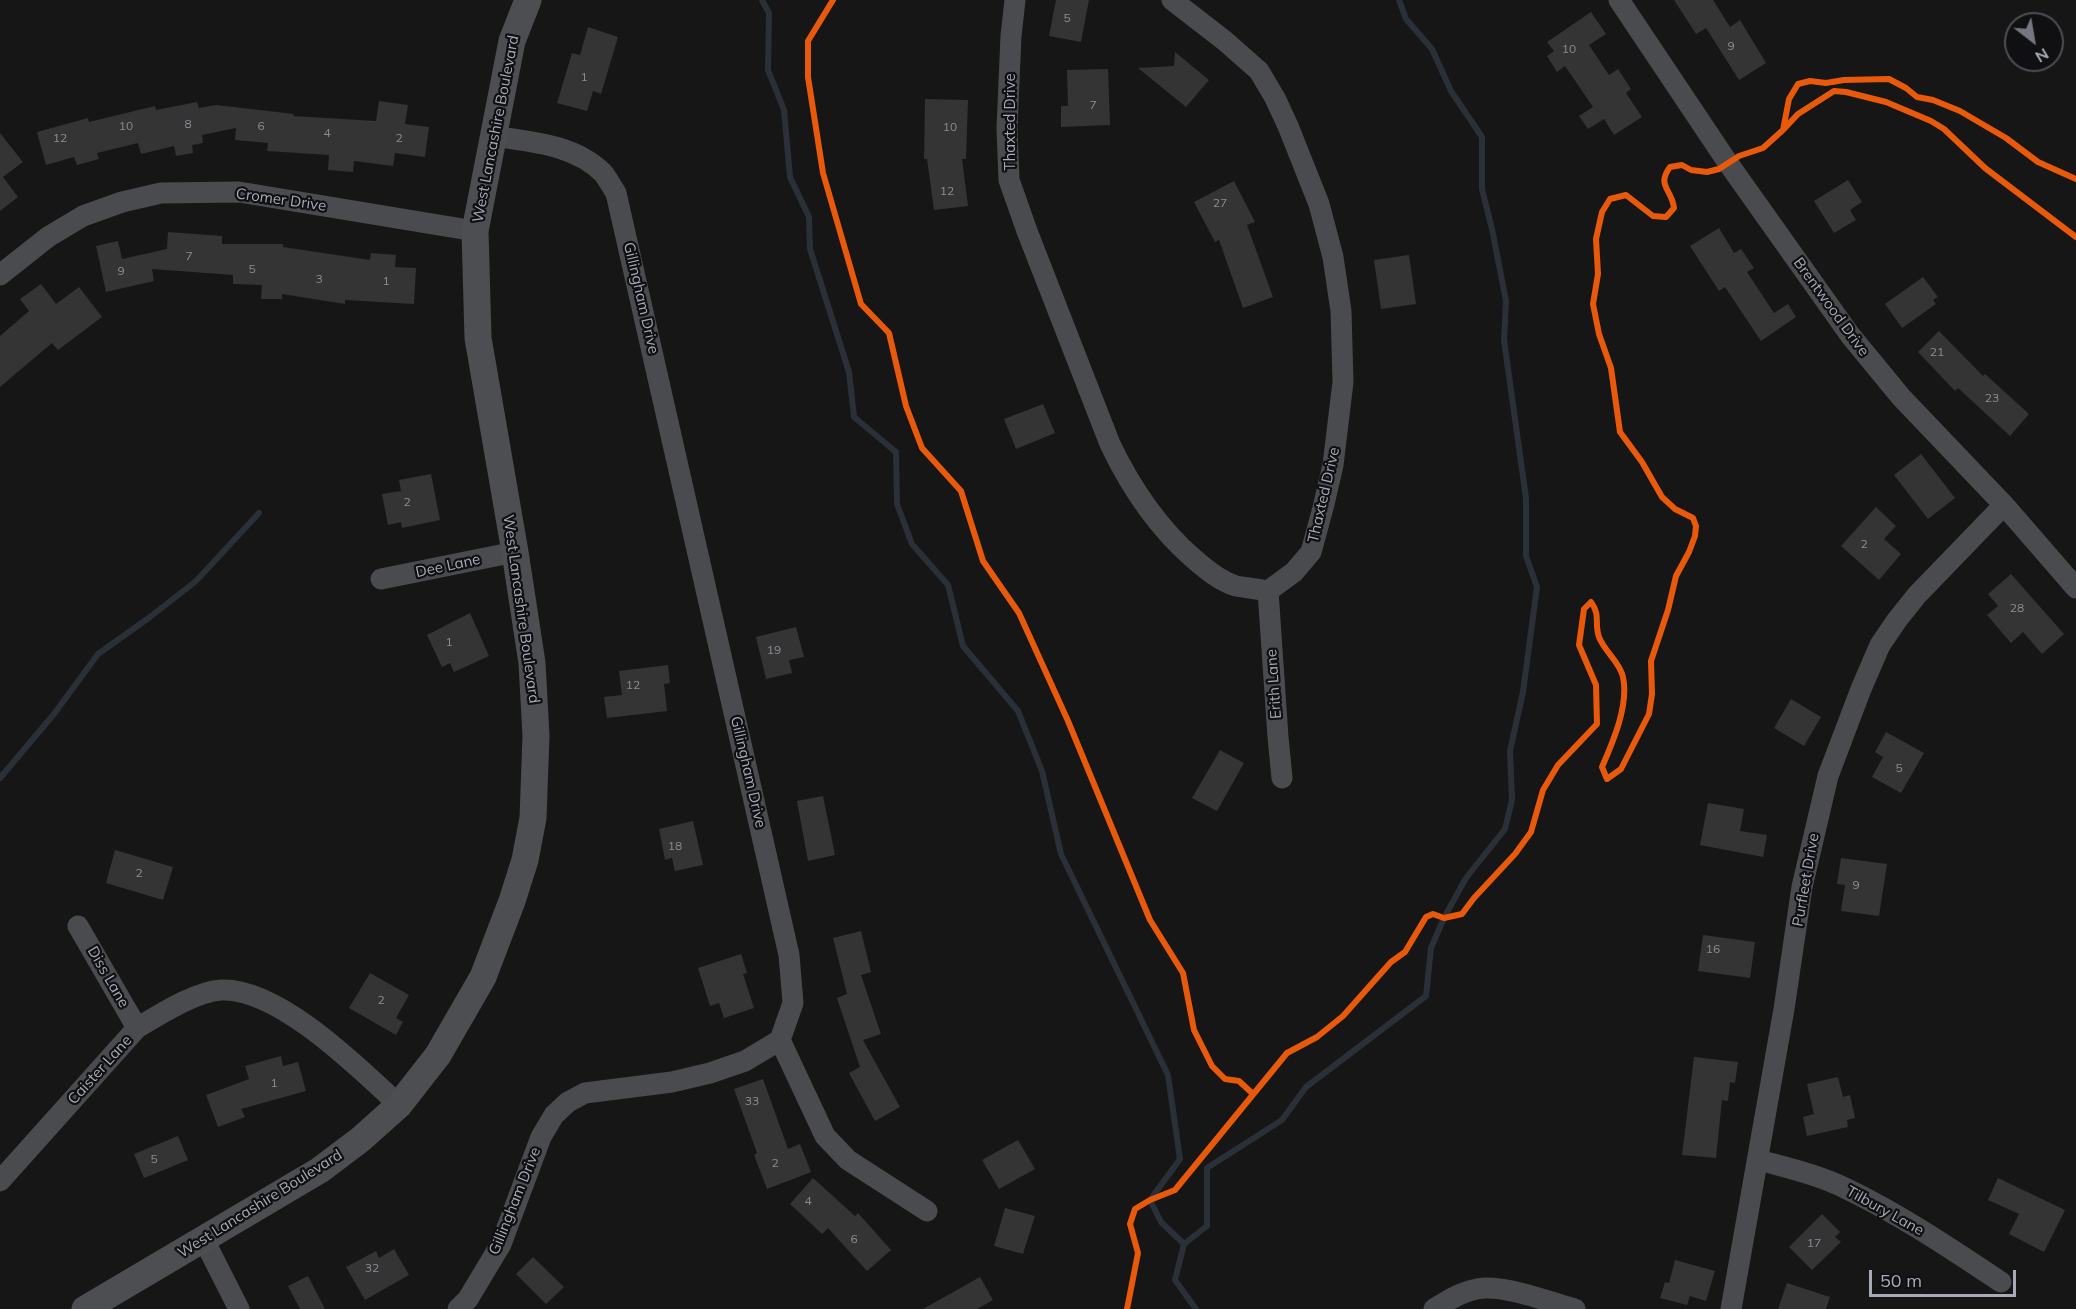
<!DOCTYPE html>
<style>
body{margin:0}
#map{position:relative;width:2076px;height:1309px;overflow:hidden;background:#161616;font-family:Mulish,sans-serif}
canvas{display:block}
.north{position:absolute;left:2004px;top:12px;width:60px;height:60px;box-sizing:border-box;background:#101012;border:2px solid #4c4e54;border-radius:50%;rotate:149deg;font-size:16px;font-weight:700;line-height:24px;text-align:center;color:#a7abb7}
.north::after{content:'';display:block;margin:auto;width:21px;height:27px;background:#74777f;clip-path:polygon(50% 0,100% 100%,50% 72%,0 100%)}
.scale{position:absolute;left:1869px;top:1270px;width:147px;height:27px;box-sizing:border-box;border:3px solid #a7abb7;border-top:0;padding-left:8px;font-size:18px;line-height:21px;white-space:nowrap;color:#a7abb7;-webkit-text-stroke:4px #101012;paint-order:stroke}
</style>
<div id="map">
<canvas width="2076" height="1309"></canvas>
<div class="north">N</div>
<div class="scale">50 m</div>
</div>
<script>
const ctx = document.querySelector('canvas').getContext('2d');
ctx.lineJoin = 'round';
function strokePath(path, color, width, dash) { ctx.strokeStyle = color; ctx.lineWidth = width; ctx.lineCap = dash ? 'butt' : 'round'; ctx.setLineDash(dash || []); ctx.stroke(path); }
function paint(path, color) { ctx.fillStyle = color; ctx.fill(path, 'evenodd'); }
function write(font, color, halo, rows, align = 'center') {
  ctx.font = font + ' Mulish,sans-serif'; ctx.lineWidth = 4.5; ctx.setLineDash([]); ctx.textBaseline = 'middle'; ctx.strokeStyle = halo; ctx.fillStyle = color; for (const [text, x, y, turn = 0] of rows) {
    ctx.save(); ctx.translate(x, y); ctx.rotate((+turn || 0) * Math.PI / 180); ctx.textAlign = isNaN(turn) ? turn : align; if (halo) ctx.strokeText(text, 0, 0); ctx.fillText(text, 0, 0); ctx.restore();
  }
}
const stream = new Path2D(`
 M 762,0 L 769,13 L 768,70 L 784,110 L 790,177 L 809,217 L 810,249 L 849,372 L 854,417 L 896,452 L 897,504 L 912,544 L 948,585 L 963,646 L 1018,711 L 1042,771 L 1061,854 L 1168,1075 L 1180,1159 L 1150,1200 L 1161,1222 L 1184,1244 L 1175,1280 L 1196,1309
 M 0,778 L 54,714 L 98,654 L 150,617 L 196,581 L 259,513
 M 1184,1244 L 1207,1226 L 1207,1168 L 1282,1120 L 1306,1087 L 1426,996 L 1431,948 L 1444,918 L 1466,878 L 1505,829 L 1512,800 L 1510,751 L 1523,692 L 1537,587 L 1526,556 L 1526,498 L 1504,340 L 1506,301 L 1492,229 L 1482,189 L 1482,137 L 1451,91 L 1432,49 L 1406,19 L 1399,0`);
const building = new Path2D(`
 M 1056,0 L 1089,0 L 1081,42 L 1049,36 Z
 M 1674,0 L 1713,0 L 1730,27 L 1740,20 L 1766,63 L 1739,80 L 1706,28 L 1696,34 Z
 M 1591,12 L 1606,34 L 1589,45 L 1609,75 L 1618,69 L 1631,89 L 1626,93 L 1642,117 L 1614,135 L 1604,119 L 1588,129 L 1579,116 L 1593,107 L 1565,66 L 1557,72 L 1547,56 L 1554,51 L 1547,42 Z
 M 588,27 L 618,37 L 601,94 L 593,91 L 587,111 L 557,103 L 572,53 L 580,55 Z
 M 1175,52 L 1209,80 L 1186,107 L 1138,68 L 1174,66 Z
 M 1108,69 L 1110,125 L 1061,127 L 1061,106 L 1068,106 L 1067,70 Z
 M 925,99 L 968,100 L 966,159 L 962,159 L 968,206 L 934,210 L 927,159 L 924,159 Z
 M 379,101 L 408,105 L 405,124 L 429,127 L 425,157 L 395,153 L 393,166 L 354,161 L 353,172 L 328,170 L 329,155 L 267,151 L 268,143 L 235,140 L 236,128 L 202,135 L 203,143 L 192,145 L 193,153 L 176,156 L 174,146 L 141,154 L 138,143 L 97,153 L 99,159 L 77,165 L 74,157 L 46,165 L 37,132 L 88,118 L 89,122 L 155,106 L 156,110 L 197,102 L 199,108 L 216,105 L 294,114 L 293,116 L 376,121 Z
 M 0,133 L 23,162 L 3,177 L 18,197 L 0,211 Z
 M 1848,180 L 1862,202 L 1850,210 L 1856,220 L 1834,233 L 1814,201 Z
 M 1234,181 L 1255,222 L 1247,225 L 1273,297 L 1243,308 L 1219,240 L 1215,242 L 1194,202 Z
 M 1719,228 L 1734,253 L 1741,249 L 1754,268 L 1747,272 L 1774,313 L 1788,304 L 1796,317 L 1761,341 L 1725,287 L 1719,291 L 1690,246 Z
 M 168,232 L 222,236 L 222,244 L 283,244 L 283,247 L 370,260 L 371,253 L 396,255 L 395,267 L 416,268 L 414,304 L 345,300 L 345,304 L 282,294 L 282,299 L 261,299 L 262,285 L 233,284 L 233,275 L 152,269 L 154,281 L 106,292 L 96,246 L 118,241 L 122,259 L 167,249 Z
 M 1409,255 L 1416,304 L 1381,309 L 1374,260 Z
 M 1923,277 L 1938,297 L 1933,300 L 1936,304 L 1902,328 L 1885,304 Z
 M 41,284 L 56,304 L 79,287 L 102,317 L 58,350 L 52,343 L 0,387 L 0,336 L 29,311 L 20,299 Z
 M 1939,331 L 1983,376 L 1985,374 L 2029,414 L 2010,436 L 1958,388 L 1955,391 L 1918,352 Z
 M 1043,404 L 1055,433 L 1016,449 L 1004,419 Z
 M 1921,454 L 1955,498 L 1928,519 L 1894,475 Z
 M 431,474 L 440,520 L 402,528 L 401,522 L 388,525 L 382,494 L 401,491 L 399,480 Z
 M 1876,507 L 1896,526 L 1884,539 L 1901,554 L 1879,580 L 1841,546 Z
 M 2011,574 L 2064,634 L 2042,654 L 2023,632 L 2011,643 L 1987,615 L 1998,606 L 1988,594 Z
 M 470,613 L 489,656 L 454,672 L 450,663 L 442,667 L 427,635 Z
 M 796,627 L 804,657 L 789,660 L 792,673 L 766,679 L 756,637 Z
 M 668,665 L 670,683 L 664,684 L 667,711 L 607,718 L 604,697 L 622,695 L 619,671 Z
 M 1791,699 L 1821,717 L 1804,746 L 1774,728 Z
 M 1886,732 L 1924,753 L 1901,793 L 1872,777 L 1883,757 L 1875,752 Z
 M 1220,750 L 1244,763 L 1217,811 L 1192,798 Z
 M 823,796 L 835,855 L 808,861 L 797,801 Z
 M 1708,803 L 1744,809 L 1740,831 L 1767,835 L 1763,857 L 1700,845 Z
 M 693,821 L 703,865 L 675,871 L 672,858 L 665,860 L 659,829 Z
 M 115,850 L 173,867 L 163,900 L 106,883 Z
 M 1841,858 L 1887,864 L 1879,916 L 1841,911 L 1845,885 L 1837,884 Z
 M 861,931 L 871,972 L 861,975 L 881,1034 L 863,1040 L 900,1107 L 875,1121 L 849,1073 L 860,1067 L 837,998 L 847,994 L 833,938 Z
 M 1703,935 L 1755,942 L 1750,978 L 1698,971 Z
 M 741,954 L 747,973 L 743,974 L 754,1008 L 724,1018 L 719,1003 L 710,1006 L 698,968 Z
 M 370,973 L 409,995 L 396,1018 L 403,1022 L 396,1035 L 349,1008 Z
 M 281,1056 L 283,1066 L 298,1062 L 306,1091 L 241,1109 L 245,1117 L 218,1127 L 206,1095 L 249,1079 L 245,1066 Z
 M 1694,1057 L 1738,1062 L 1735,1083 L 1730,1082 L 1728,1101 L 1722,1100 L 1716,1158 L 1682,1155 Z
 M 1838,1077 L 1843,1097 L 1850,1095 L 1855,1118 L 1847,1120 L 1848,1127 L 1807,1136 L 1803,1117 L 1814,1114 L 1807,1084 Z
 M 763,1079 L 788,1149 L 800,1144 L 811,1172 L 767,1189 L 754,1155 L 757,1153 L 734,1089 Z
 M 178,1136 L 188,1160 L 144,1178 L 134,1154 Z
 M 1018,1140 L 1035,1169 L 999,1189 L 982,1160 Z
 M 813,1178 L 855,1216 L 858,1213 L 891,1250 L 867,1271 L 828,1228 L 822,1234 L 790,1204 Z
 M 1998,1178 L 2065,1210 L 2044,1252 L 2009,1234 L 2019,1214 L 1988,1200 Z
 M 1005,1208 L 1035,1216 L 1023,1254 L 994,1246 Z
 M 1822,1214 L 1840,1232 L 1835,1237 L 1841,1242 L 1812,1270 L 1789,1247 Z
 M 394,1249 L 409,1275 L 365,1300 L 346,1267 L 376,1251 L 379,1258 Z
 M 533,1257 L 564,1287 L 546,1304 L 516,1274 Z
 M 1675,1260 L 1715,1271 L 1706,1301 L 1690,1296 L 1687,1305 L 1660,1298 L 1665,1282 L 1669,1283 Z
 M 308,1276 L 325,1309 L 300,1309 L 288,1286 Z
 M 980,1277 L 993,1300 L 977,1309 L 923,1309 Z
 M 1787,1283 L 1830,1297 L 1826,1309 L 1778,1309 Z`);
const minor = new Path2D(`
 M 1015,0 L 1011,36 L 1007,128 L 1009,180 L 1027,231 L 1110,444 C 1131,488 1157,527 1194,559 C 1207,570 1220,581 1236,586 C 1247,588 1258,589 1268,591 L 1294,572 L 1311,552 L 1323,508 L 1333,465 L 1343,382 L 1341,311 L 1333,257 L 1319,204 L 1288,126 L 1275,98 L 1259,71 L 1225,41 L 1172,0
 M 1619,0 L 1728,163 L 1850,335 L 1901,397 L 2004,505 L 2076,588
 M 0,275 L 48,237 L 83,216 L 122,202 L 161,193 L 239,192 L 475,231
 M 381,579 L 515,552
 M 1268,591 L 1278,737 L 1282,778
 M 78,926 L 137,1028
 M 780,1040 L 825,1136 L 848,1160 L 927,1211
 M 1759,1160 C 1788,1168 1819,1175 1847,1189 C 1901,1215 1951,1249 2001,1282
 M 0,1181 L 137,1028 C 159,1015 194,992 221,990 C 278,987 359,1068 399,1105
 M 204,1240 L 239,1309
 M 458,1309 L 468,1299 L 501,1244 L 541,1137 L 554,1115 L 568,1102 L 585,1093 L 672,1082 L 710,1073 L 745,1061 L 780,1040 L 793,1003 L 789,955 L 616,193 C 612,187 608,179 603,173 C 574,144 531,142 493,136
 M 1434,1309 C 1450,1299 1466,1289 1485,1288 C 1510,1287 1550,1302 1575,1309
 M 1731,1309 L 1784,1009 L 1802,887 L 1828,776 L 1861,689 L 1880,645 L 1897,620 L 1917,595 L 2004,505`);
const major = new Path2D(`
 M 85,1309 L 320,1170 L 361,1139 L 399,1105 L 438,1055 L 483,977 L 512,901 L 525,860 L 533,818 L 536,736 L 532,663 L 515,552 L 478,338 L 475,231 L 512,41 L 528,0`);
const cycleway = new Path2D(`
 M 833,0 L 808,41 L 808,77 L 823,173 L 861,304 L 889,333 L 906,406 L 922,448 L 961,491 L 983,561 L 1019,613 L 1068,721 L 1150,920 L 1183,973 L 1194,1030 L 1212,1066 L 1225,1079 L 1239,1081 L 1253,1094
 M 1783,130 L 1798,114 L 1834,91 L 1846,92 L 1886,102 L 1931,121 L 1944,129 L 1985,168 L 2076,237
 M 1127,1309 L 1138,1253 L 1130,1224 L 1135,1209 L 1150,1200 L 1175,1190 L 1287,1053 L 1317,1037 L 1343,1016 L 1391,962 L 1405,952 L 1426,917 L 1433,914 L 1444,918 L 1462,914 L 1474,898 L 1515,854 L 1531,832 L 1543,790 L 1558,765 L 1597,724 L 1596,685 L 1579,645 L 1584,609 L 1591,602 C 1601,615 1594,624 1599,637 C 1604,651 1620,662 1623,677 C 1629,705 1613,742 1602,767 L 1607,779 L 1621,769 L 1649,714 L 1652,694 L 1651,661 L 1668,610 L 1676,576 L 1689,552 L 1695,536 L 1696,526 L 1693,518 L 1675,509 L 1662,497 L 1642,462 L 1620,432 L 1611,368 L 1599,334 L 1593,304 L 1598,274 L 1596,239 L 1602,212 L 1610,199 L 1626,195 L 1653,216 L 1666,217 L 1674,208 C 1672,189 1656,186 1670,167 L 1682,165 L 1691,170 L 1707,172 L 1719,169 L 1739,156 L 1763,148 L 1783,130 L 1789,99 L 1798,84 L 1810,81 L 1826,83 L 1844,80 L 1889,79 L 1906,88 L 1917,97 L 1933,100 L 1960,111 L 2006,138 L 2038,162 L 2076,179`);
const numberNames = [
 ["5",1067,18],
 ["9",1731,46],
 ["10",1569,49],
 ["1",584,77],
 ["7",1093,105],
 ["8",188,124],
 ["10",126,126],
 ["6",261,126],
 ["10",950,127],
 ["4",327,133],
 ["12",60,138],
 ["2",399,138],
 ["12",947,191],
 ["27",1220,203],
 ["7",189,256],
 ["5",252,269],
 ["9",121,271],
 ["3",319,279],
 ["1",386,281],
 ["21",1937,352],
 ["23",1992,398],
 ["2",407,502],
 ["2",1864,544],
 ["28",2017,608],
 ["1",449,642],
 ["19",774,650],
 ["12",633,685],
 ["5",1899,768],
 ["18",675,846],
 ["2",139,873],
 ["9",1856,885],
 ["16",1713,949],
 ["2",381,1000],
 ["1",274,1083],
 ["33",752,1101],
 ["5",154,1159],
 ["2",775,1163],
 ["4",808,1201],
 ["6",854,1239],
 ["17",1814,1243],
 ["32",372,1268]
];
const streetNames = [
 ["Thaxted Drive",1010,122,-90],
 ["West Lancashire Boulevard",496,129,-79],
 ["Cromer Drive",281,200,8],
 ["Gillingham Drive",641,298,77],
 ["Brentwood Drive",1831,307,54],
 ["Thaxted Drive",1324,495,-77],
 ["Dee Lane",448,566,-12],
 ["West Lancashire Boulevard",521,609,82],
 ["Erith Lane",1274,684,-94],
 ["Gillingham Drive",748,772,77],
 ["Purfleet Drive",1806,880,-80],
 ["Diss Lane",108,977,60],
 ["Caister Lane",100,1070,-48],
 ["Gillingham Drive",515,1201,-68],
 ["West Lancashire Boulevard",260,1204,-32],
 ["Tilbury Lane",1885,1211,29]
];
strokePath(stream, '#2a3037', 6);
paint(building, '#343435');
strokePath(minor, '#4a4b4f', 21);
strokePath(major, '#4c4e51', 27);
strokePath(cycleway, '#e8590c', 6);
write('12px', '#8a8d96', null, numberNames);
write('15px', '#a7abb7', '#101012', streetNames);
</script>
